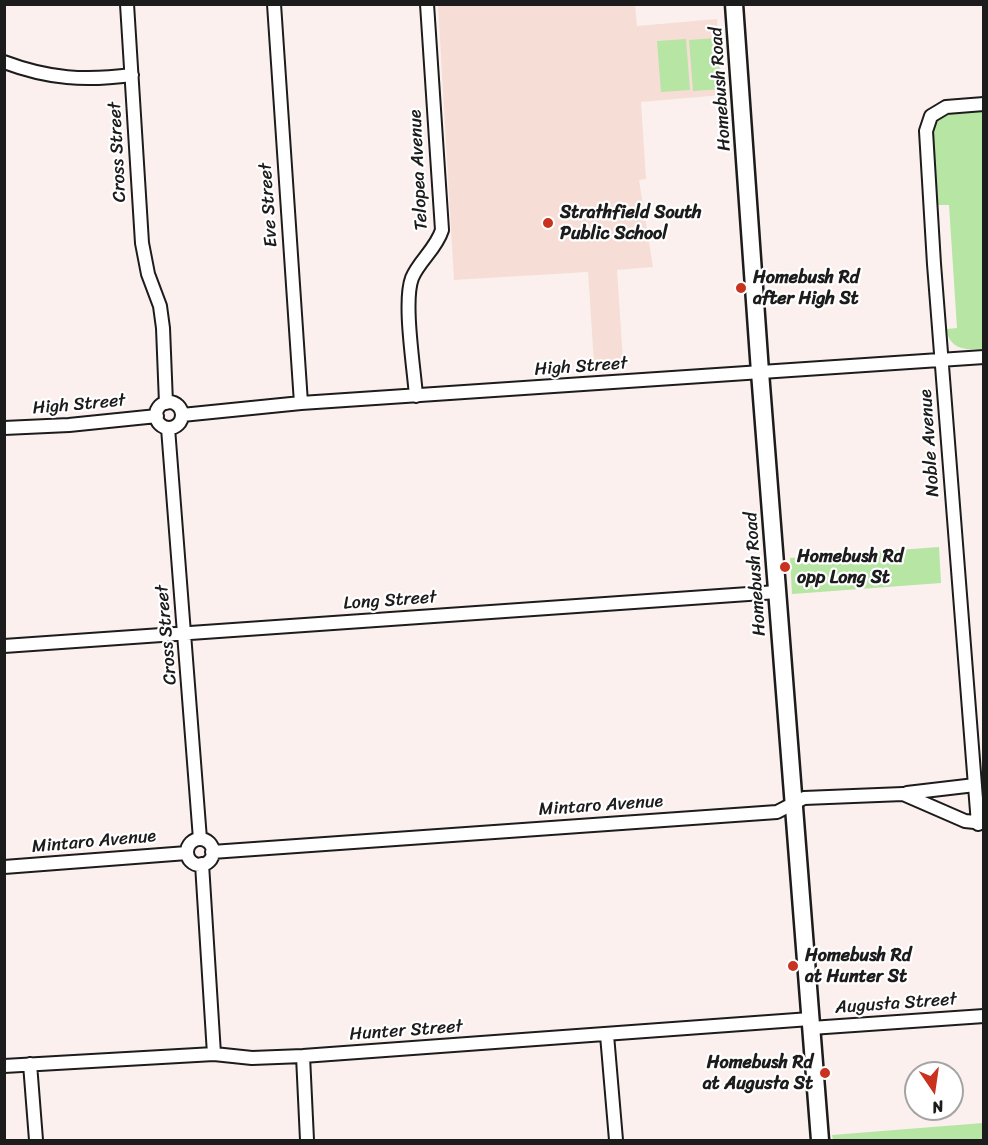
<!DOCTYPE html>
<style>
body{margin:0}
#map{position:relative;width:988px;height:1145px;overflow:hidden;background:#fbf0ed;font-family:Sriracha,sans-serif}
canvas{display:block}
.frame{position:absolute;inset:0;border:6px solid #1c1c1c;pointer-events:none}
.north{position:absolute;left:904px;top:1061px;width:60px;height:60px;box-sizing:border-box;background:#fff;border:2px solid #a4a4a4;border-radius:50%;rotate:167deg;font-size:16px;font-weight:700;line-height:24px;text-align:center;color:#1c1c1c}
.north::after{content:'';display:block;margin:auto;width:21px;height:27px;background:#c8321e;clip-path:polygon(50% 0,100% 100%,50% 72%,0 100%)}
</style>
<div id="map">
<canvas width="988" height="1145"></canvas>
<div class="frame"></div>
<div class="north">N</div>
</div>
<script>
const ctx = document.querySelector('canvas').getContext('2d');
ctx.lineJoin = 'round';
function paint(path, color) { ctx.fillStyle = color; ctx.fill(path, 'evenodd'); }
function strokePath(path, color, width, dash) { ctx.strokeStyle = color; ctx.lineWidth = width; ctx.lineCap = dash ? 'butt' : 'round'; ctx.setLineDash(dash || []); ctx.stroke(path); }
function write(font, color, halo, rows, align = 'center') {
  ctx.font = font + ' Sriracha,sans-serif'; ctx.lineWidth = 4.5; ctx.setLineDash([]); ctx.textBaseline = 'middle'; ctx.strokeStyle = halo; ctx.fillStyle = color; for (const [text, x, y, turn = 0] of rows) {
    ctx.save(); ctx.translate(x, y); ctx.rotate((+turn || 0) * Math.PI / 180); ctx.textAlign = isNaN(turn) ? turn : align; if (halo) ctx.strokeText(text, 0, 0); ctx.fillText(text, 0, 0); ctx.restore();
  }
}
const built = new Path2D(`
 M 438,5 L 635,5 L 637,26 L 717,19 L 722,95 L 641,102 L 646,179 L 639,180 L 653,267 L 617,270 L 623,361 L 594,363 L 588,272 L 454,280 Z`);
const green = new Path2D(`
 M 717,38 L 721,89 L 693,91 L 689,40 Z
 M 686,39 L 690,90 L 661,92 L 657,41 Z
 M 983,110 L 983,349 C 966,350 950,350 946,329 L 957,328 L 949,205 L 937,205 L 933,130 C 939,108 965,111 983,110 Z
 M 939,547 L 941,583 L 792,594 L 790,558 Z
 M 983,1123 L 983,1140 L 833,1140 L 832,1135 Z`);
const minor = new Path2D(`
 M 127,4 L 142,243 L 148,274 L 160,306 L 163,328 L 166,403
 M 274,4 L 301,403
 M 4,62 C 49,79 85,81 132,75
 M 416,396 C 414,368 403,302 412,278 C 419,261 436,249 442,230 L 427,4
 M156 415a13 13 0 1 1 26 0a13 13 0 1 1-26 0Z
 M 182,415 L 301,403 L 984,357
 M 4,428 L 69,425 L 157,416
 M 168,428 L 200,839
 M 4,646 L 777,592
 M 907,793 L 975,785
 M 978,824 L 934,264 L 926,131 L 931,116 L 946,107 L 984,104
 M187 852a13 13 0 1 1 26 0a13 13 0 1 1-26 0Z
 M 212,852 L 777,812 L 804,798 L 903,794 L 965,821 L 984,823
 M 202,864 L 214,1054
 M 4,867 L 187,853
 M 811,1028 L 984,1016
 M 607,1035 L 616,1140
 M 303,1056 L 307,1140
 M 30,1064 L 36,1140
 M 4,1066 L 214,1054 L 252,1058 L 303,1056 L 810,1019`);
const secondary = new Path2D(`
 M 734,4 L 760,372 L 820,1140`);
const markers = [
 [548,223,6,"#c8321e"],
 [741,288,6,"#c8321e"],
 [785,567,6,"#c8321e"],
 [793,966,6,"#c8321e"],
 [825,1073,6,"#c8321e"]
];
const streetNames = [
 ["Homebush Road",721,89,-94],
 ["Cross Street",118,152,-93],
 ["Telopea Avenue",419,170,-93],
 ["Eve Street",269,205,-94],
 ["High Street",581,367,-4],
 ["High Street",79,405,-5],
 ["Noble Avenue",930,443,-94],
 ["Homebush Road",756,574,-94],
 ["Long Street",390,601,-4],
 ["Cross Street",167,635,-95],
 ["Mintaro Avenue",601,806,-4],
 ["Mintaro Avenue",94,842,-5],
 ["Augusta Street",896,1004,-4],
 ["Hunter Street",406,1031,-4]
];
const poiNames = [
 ["Strathfield South",560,213],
 ["Public School",560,234],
 ["Homebush Rd",753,278],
 ["after High St",753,299],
 ["Homebush Rd",797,557],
 ["opp Long St",797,578],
 ["Homebush Rd",805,956],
 ["at Hunter St",805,977],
 ["Homebush Rd",813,1063,"right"],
 ["at Augusta St",813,1084,"right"]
];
paint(built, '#f6ded7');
paint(green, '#b6e5a4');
strokePath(minor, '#1c1c1c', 16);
strokePath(secondary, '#1c1c1c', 21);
strokePath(minor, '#fff', 12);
strokePath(secondary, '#fff', 16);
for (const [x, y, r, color] of markers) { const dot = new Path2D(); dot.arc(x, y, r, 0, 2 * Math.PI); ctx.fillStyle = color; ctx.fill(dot); strokePath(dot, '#fff', 2); }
write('18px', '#1c1c1c', '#fff', streetNames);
write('bold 18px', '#1c1c1c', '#fff', poiNames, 'left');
</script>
